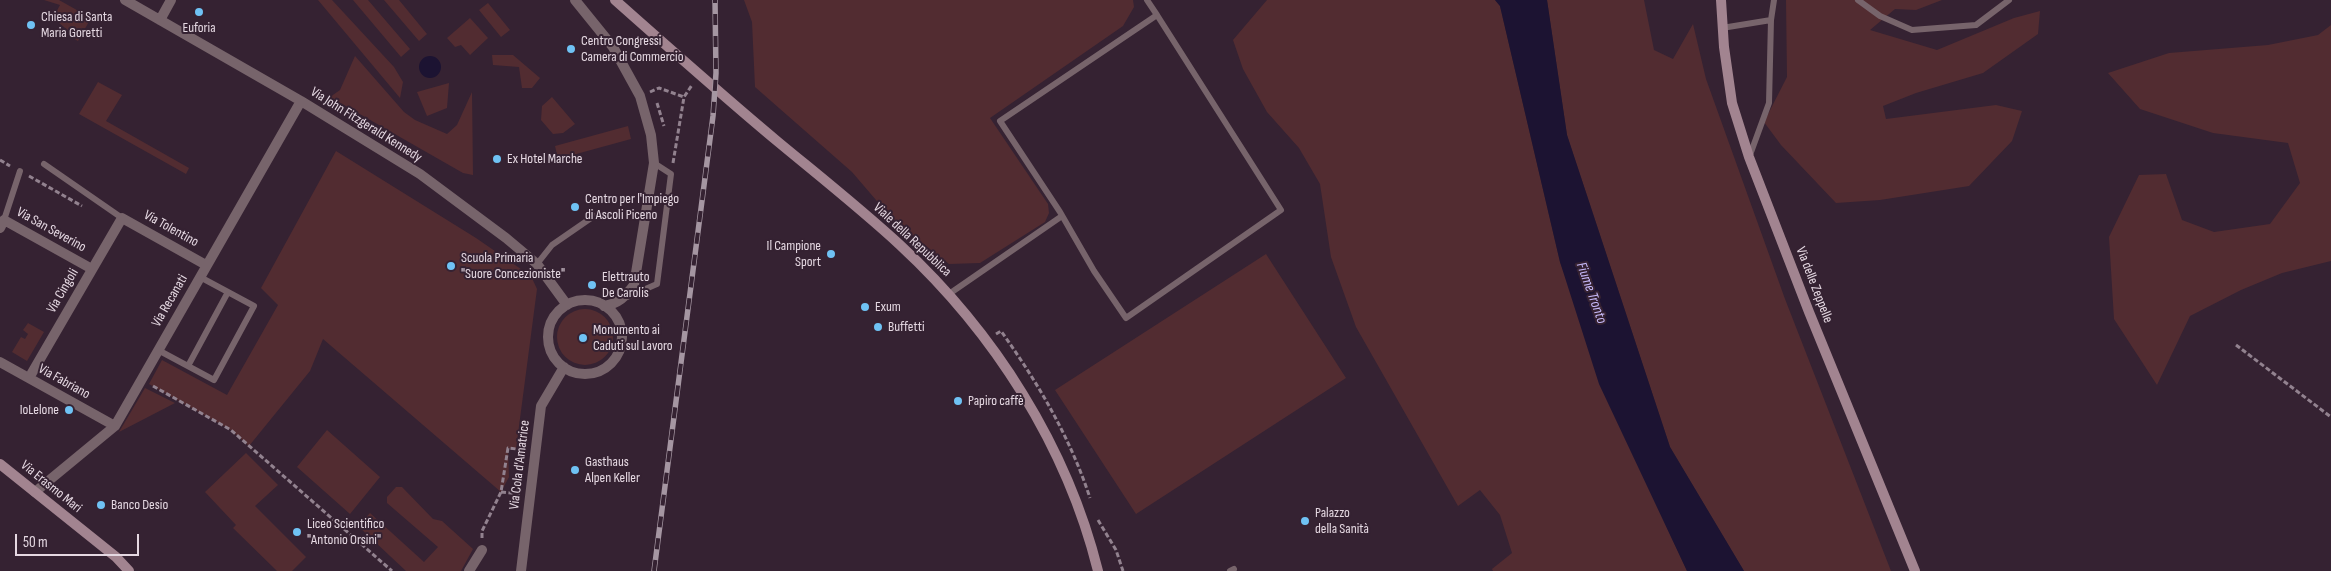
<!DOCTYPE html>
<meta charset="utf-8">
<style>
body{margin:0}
#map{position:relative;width:2331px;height:571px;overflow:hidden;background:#352232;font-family:"Sofia Sans Condensed",sans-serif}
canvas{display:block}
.scale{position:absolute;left:15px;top:534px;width:124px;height:22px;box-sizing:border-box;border:2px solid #e5d8e2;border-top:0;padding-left:6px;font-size:15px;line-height:18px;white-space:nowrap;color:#e5d8e2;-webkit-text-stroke:4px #352232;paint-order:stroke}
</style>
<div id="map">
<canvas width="2331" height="571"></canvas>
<div class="scale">50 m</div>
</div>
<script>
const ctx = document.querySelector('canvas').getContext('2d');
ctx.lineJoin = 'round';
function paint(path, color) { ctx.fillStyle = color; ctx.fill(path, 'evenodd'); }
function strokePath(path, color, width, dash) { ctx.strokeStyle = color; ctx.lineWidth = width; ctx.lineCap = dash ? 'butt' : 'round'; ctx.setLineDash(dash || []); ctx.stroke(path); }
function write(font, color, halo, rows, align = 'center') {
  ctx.font = font + ' "Sofia Sans Condensed",sans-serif'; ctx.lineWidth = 4; ctx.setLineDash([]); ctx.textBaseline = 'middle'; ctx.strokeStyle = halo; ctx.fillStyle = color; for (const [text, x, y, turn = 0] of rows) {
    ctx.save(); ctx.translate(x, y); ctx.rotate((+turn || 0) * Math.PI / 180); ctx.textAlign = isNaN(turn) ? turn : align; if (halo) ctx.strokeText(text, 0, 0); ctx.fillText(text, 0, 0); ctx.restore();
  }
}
const green = new Path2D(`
 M 44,0 L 59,0 L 91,18 L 78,41 L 69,36 L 70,32 L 53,18 L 60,5 Z
 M 318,0 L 332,0 L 394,67 L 403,82 L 400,98 Z
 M 353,0 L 368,0 L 410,49 L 401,57 Z
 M 384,0 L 399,0 L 427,34 L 419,41 Z
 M 744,0 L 1133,0 L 1134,7 L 1123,26 L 990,118 L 1048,204 L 1049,213 L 1045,222 L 980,263 L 949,264 L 894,221 L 852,172 L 755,87 L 752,22 Z
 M 1267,0 L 1495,0 L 1500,6 L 1560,262 L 1666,525 L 1687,571 L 1493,571 L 1492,569 L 1512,553 L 1500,515 L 1480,490 L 1458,506 L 1356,327 L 1331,257 L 1320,184 L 1299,148 L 1267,112 L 1243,69 L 1233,40 Z
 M 1547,0 L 1644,0 L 1654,50 L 1673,59 L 1693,24 L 1706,79 L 1785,299 L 1891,571 L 1744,571 L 1670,447 L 1567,135 Z
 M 1786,0 L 1942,0 L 1916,10 L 1895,9 L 1870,30 L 1937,50 L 2014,18 L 2040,11 L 2038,34 L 1983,73 L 1916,93 L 1883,106 L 1886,119 L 1996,105 L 2022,111 L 2012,141 L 1969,186 L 1880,200 L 1836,203 L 1781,145 L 1764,122 L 1787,77 Z
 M 488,3 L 510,30 L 501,37 L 479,10 Z
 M 470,18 L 488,38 L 470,55 L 461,45 L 455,47 L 447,38 Z
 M 2331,25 L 2331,261 L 2282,273 L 2241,290 L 2190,316 L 2157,385 L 2114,319 L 2109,237 L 2139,175 L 2166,174 L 2182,220 L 2214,232 L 2270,224 L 2300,183 L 2288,143 L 2213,133 L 2140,109 L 2108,73 L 2169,53 L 2268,45 L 2318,35 Z
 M 492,55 L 513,55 L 540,78 L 532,88 L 522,88 L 519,67 L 493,65 Z
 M 355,56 L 404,112 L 415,120 L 447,134 L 457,125 L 472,92 L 473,175 L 463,173 L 330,97 L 340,90 Z
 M 98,82 L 122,95 L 106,121 L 189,168 L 186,174 L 79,114 Z
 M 449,83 L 447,108 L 427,116 L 417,92 Z
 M 552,97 L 575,124 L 563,133 L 553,134 L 541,120 L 542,106 Z
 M 628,126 L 631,139 L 558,159 L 555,146 Z
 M 336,151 L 476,238 L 531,276 L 537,289 L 516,449 L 508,448 L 509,477 L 501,492 L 323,339 L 310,371 L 249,446 L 231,430 L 149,384 L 162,360 L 227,395 L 278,305 L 261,288 Z
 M 1266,254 L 1346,378 L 1136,514 L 1055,390 Z
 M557 337a28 28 0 1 1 56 0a28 28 0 1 1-56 0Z
 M 28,323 L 44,332 L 27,361 L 12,352 L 21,337 L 25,339 L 28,334 L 23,330 Z
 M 145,388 L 175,403 L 119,432 Z
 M 327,430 L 380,477 L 350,514 L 297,467 Z
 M 246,453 L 278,485 L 255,506 L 306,557 L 292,571 L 277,571 L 233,528 L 236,525 L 205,492 Z
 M 396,487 L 402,487 L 433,519 L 442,521 L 473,549 L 461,571 L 406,571 L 358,526 L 370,513 L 424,562 L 438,547 L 387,503 L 387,497 Z`);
const water = new Path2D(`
 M 1495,0 L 1547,0 L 1567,135 L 1670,447 L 1744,571 L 1687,571 L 1599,384 L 1560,262 L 1500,6 Z
 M419 67a11 11 0 1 1 22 0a11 11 0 1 1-22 0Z`);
const path = new Path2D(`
 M 650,92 L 659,88 L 684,97
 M 657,103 L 664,126
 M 0,160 L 10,166
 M 673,163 L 684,97 L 692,85
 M 29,176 L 82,206
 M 996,334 L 1001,331 C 1038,383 1070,437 1090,498
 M 2236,345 L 2331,417
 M 153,386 L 231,430 L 392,571
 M 501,492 L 520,494
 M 1098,520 L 1116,550 L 1123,571
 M 482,538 L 482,531 L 501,492 L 508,448 L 525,450`);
const lane = new Path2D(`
 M 1147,0 L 1157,15 L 1000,121 L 1060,212 L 1094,271 L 1126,318 L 1281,210 L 1157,15
 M 1858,0 L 1880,16 L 1912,30 L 1976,25 L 2009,0
 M 1722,28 L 1771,20 L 1774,0
 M 1750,155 L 1769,103 L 1771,20
 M 44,164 L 122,218
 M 4,220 L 20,171
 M 537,264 L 552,245 L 594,216
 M 949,294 L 1062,216
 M 627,297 L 657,284 L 671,174 L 654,163
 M 158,350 L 214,380 L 254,306 L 200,277
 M 188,366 L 228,292
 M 1230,571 L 1234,569`);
const street = new Path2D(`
 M 125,0 L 301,101 L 420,174 L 506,238 L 537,264 L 567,305
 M 575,0 L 613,47 L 640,96 L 651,135 L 654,163 L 634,285 C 625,297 619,303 604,306
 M 160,20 L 171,0
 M 0,228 L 4,220 L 92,269
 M548 337a37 37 0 1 1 74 0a37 37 0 1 1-74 0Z
 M 0,362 L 115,426
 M 29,378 L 122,218 L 206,265
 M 35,492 L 115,426 L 301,101
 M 469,571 L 482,550
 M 521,571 L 541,406 L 564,367`);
const secondary = new Path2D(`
 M 615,0 C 669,48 722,95 777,141 C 818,175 861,209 900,245 C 994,332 1067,446 1098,571
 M 1721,0 L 1724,47 L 1732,103 L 1749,157 L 1809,312 L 1915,571
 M 0,464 L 116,557 L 129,571`);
const rail = new Path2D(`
 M 654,571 L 713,116 L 716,73 L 715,0`);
const markers = [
 [199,12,5,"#6fc2f4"],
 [31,25,5,"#6fc2f4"],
 [571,49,5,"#6fc2f4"],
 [497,159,5,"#6fc2f4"],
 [575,207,5,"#6fc2f4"],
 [831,254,5,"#6fc2f4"],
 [451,266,5,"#6fc2f4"],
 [592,285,5,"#6fc2f4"],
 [865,307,5,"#6fc2f4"],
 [878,327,5,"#6fc2f4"],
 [583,338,5,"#6fc2f4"],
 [958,401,5,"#6fc2f4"],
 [69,410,5,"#6fc2f4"],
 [575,470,5,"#6fc2f4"],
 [101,505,5,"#6fc2f4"],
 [1305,521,5,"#6fc2f4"],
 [297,532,5,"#6fc2f4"]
];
const poiNames = [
 ["Chiesa di Santa",41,17],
 ["Maria Goretti",41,33],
 ["Euforia",199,28,"center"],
 ["Centro Congressi",581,41],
 ["Camera di Commercio",581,57],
 ["Ex Hotel Marche",507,159],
 ["Centro per l'Impiego",585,199],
 ["di Ascoli Piceno",585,215],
 ["Il Campione",821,246,"right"],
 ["Sport",821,262,"right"],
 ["Scuola Primaria",461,258],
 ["\"Suore Concezioniste\"",461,274],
 ["Elettrauto",602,277],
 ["De Carolis",602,293],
 ["Exum",875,307],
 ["Buffetti",888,327],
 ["Monumento ai",593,330],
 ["Caduti sul Lavoro",593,346],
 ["Papiro caffè",968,401],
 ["IoLelone",59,410,"right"],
 ["Gasthaus",585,462],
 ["Alpen Keller",585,478],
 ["Banco Desio",111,505],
 ["Palazzo",1315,513],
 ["della Sanità",1315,529],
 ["Liceo Scientifico",307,524],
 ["\"Antonio Orsini\"",307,540]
];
const streetNames = [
 ["Via John Fitzgerald Kennedy",366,125,32],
 ["Via Tolentino",171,229,29],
 ["Via San Severino",51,230,29],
 ["Viale della Repubblica",912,240,43],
 ["Via delle Zeppelle",1814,285,69],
 ["Via Cingoli",63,291,-60],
 ["Via Recanati",170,301,-60],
 ["Via Fabriano",64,382,29],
 ["Via Cola d'Amatrice",520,465,-83],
 ["Via Erasmo Mari",51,487,39]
];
const waterNames = [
 ["Fiume Tronto",1591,293,70]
];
paint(green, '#522c31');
paint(water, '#1c1332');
strokePath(path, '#92828f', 3, [5, 2.5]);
strokePath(lane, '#77646b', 6);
strokePath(street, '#77646b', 10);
strokePath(secondary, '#a28490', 10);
strokePath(rail, '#a596a2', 5.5);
strokePath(rail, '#352232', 4, [11]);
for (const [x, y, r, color] of markers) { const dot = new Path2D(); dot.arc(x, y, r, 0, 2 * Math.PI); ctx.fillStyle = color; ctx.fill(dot); strokePath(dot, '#352232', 2); }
write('14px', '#e5d8e2', '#352232', poiNames, 'left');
write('14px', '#e5d8e2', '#352232', streetNames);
write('italic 15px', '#c5b7f6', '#352232', waterNames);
</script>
